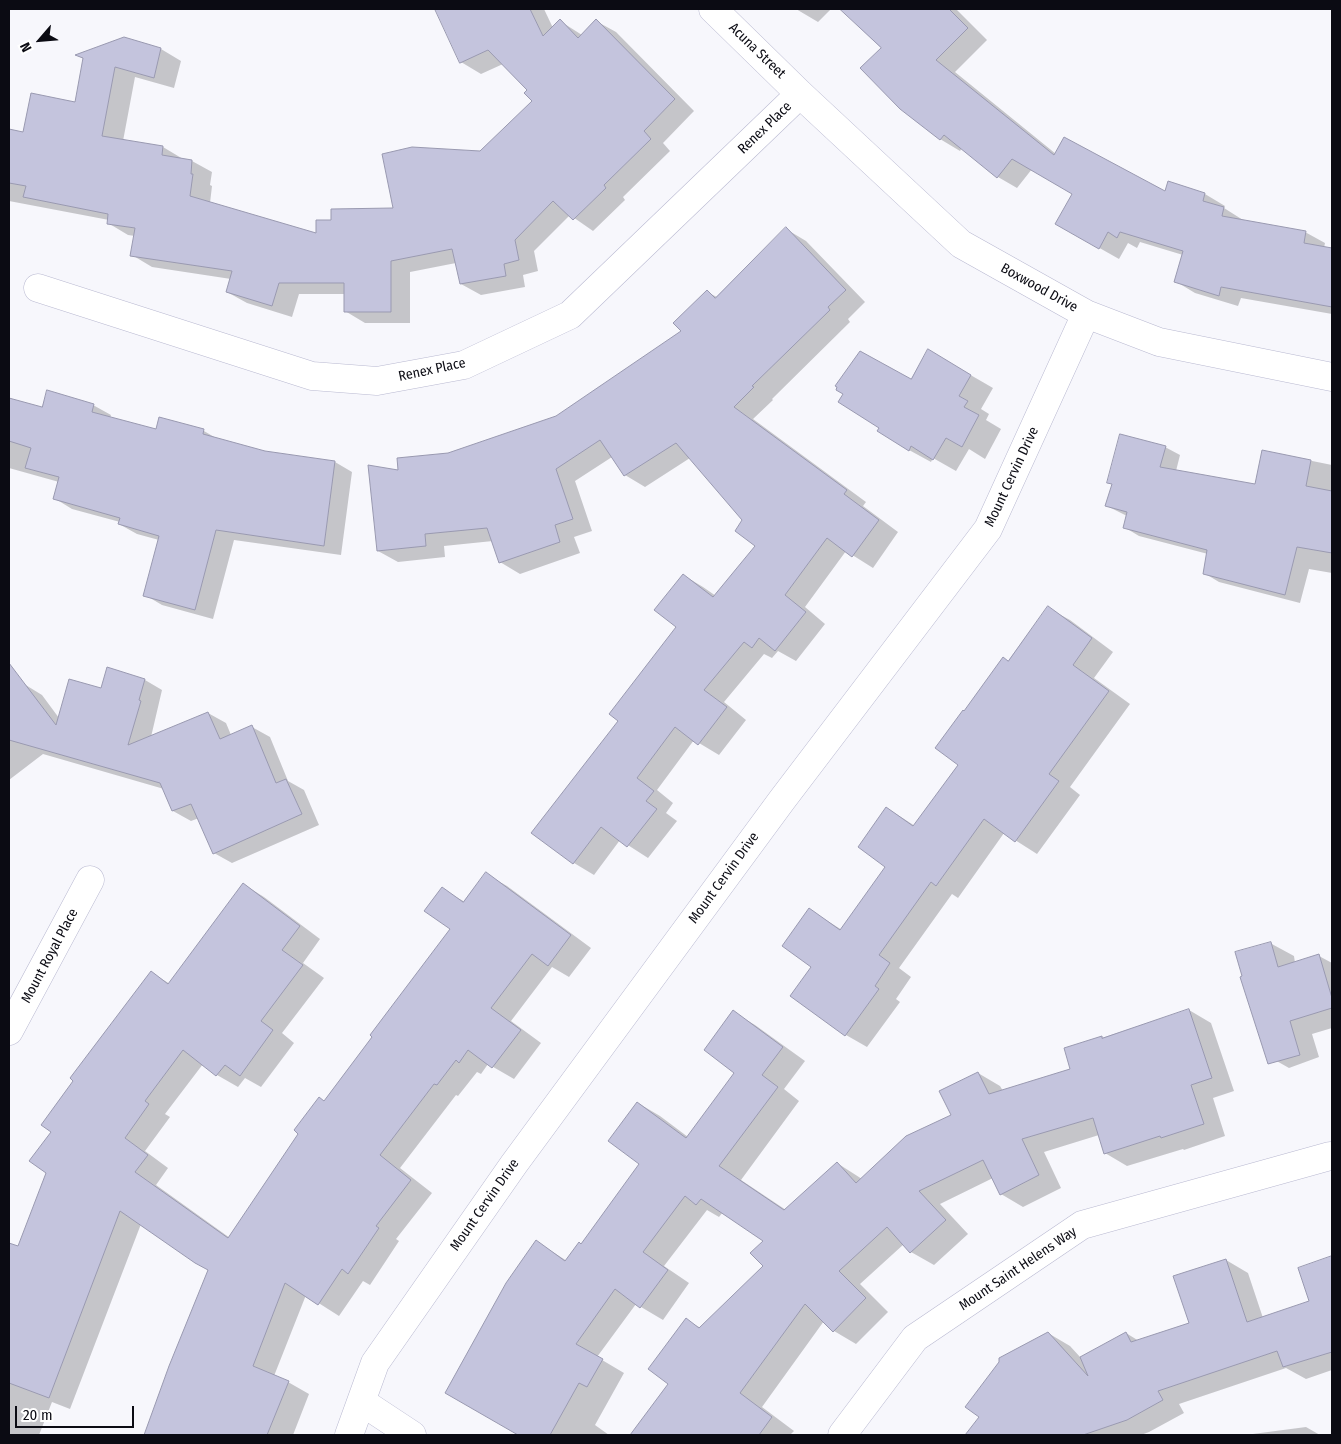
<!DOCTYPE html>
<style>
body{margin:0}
#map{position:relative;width:1341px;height:1444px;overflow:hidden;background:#f7f7fc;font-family:"Fira Sans Condensed",sans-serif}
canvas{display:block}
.frame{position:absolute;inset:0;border:10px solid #0b0b13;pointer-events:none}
.north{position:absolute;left:15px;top:15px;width:50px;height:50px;-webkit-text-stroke:4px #fff;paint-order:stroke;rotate:243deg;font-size:14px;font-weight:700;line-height:20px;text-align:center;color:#0b0b13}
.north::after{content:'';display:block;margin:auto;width:18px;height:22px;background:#0b0b13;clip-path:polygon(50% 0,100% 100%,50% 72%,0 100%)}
.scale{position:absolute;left:15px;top:1406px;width:119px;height:22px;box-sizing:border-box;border:2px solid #0b0b13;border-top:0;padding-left:6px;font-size:15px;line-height:18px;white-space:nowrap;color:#0b0b13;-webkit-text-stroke:4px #fff;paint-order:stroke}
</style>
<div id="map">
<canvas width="1341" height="1444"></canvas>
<div class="frame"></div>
<div class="north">N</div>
<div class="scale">20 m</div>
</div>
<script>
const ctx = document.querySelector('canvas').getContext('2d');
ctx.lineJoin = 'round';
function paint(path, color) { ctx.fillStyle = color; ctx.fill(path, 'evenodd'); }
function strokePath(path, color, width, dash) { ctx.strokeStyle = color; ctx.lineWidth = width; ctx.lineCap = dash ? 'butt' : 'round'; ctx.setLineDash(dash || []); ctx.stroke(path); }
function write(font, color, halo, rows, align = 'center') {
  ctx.font = font + ' "Fira Sans Condensed",sans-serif'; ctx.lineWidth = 4.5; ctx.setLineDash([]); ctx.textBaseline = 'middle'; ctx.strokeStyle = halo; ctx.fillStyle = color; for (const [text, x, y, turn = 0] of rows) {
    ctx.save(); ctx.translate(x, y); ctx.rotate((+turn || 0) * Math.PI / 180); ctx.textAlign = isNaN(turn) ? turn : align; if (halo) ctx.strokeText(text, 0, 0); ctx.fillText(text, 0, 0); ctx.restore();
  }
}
const shadow = new Path2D(`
 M 437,9 L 544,9 L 553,28 L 560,21 L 582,35 L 596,21 L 616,32 L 694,111 L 663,143 L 670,151 L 623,197 L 625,200 L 593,231 L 570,215 L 534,251 L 538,271 L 523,275 L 525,287 L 481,295 L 461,284 L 456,263 L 410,272 L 410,323 L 365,323 L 345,311 L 345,294 L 299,294 L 292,317 L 247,303 L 227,292 L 231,279 L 152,267 L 132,255 L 135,236 L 128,235 L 108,223 L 109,220 L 9,201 L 9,131 L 24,134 L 76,103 L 84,59 L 78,56 L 124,39 L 161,49 L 181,61 L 174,88 L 135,77 L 123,141 L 163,147 L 183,159 L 192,161 L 212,172 L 210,185 L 212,186 L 210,203 L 317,235 L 332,221 L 394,210 L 480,152 L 534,101 L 529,90 L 503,64 L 481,74 L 461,62 Z
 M 796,9 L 831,9 L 818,22 Z
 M 842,9 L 956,9 L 987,40 L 955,72 L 1056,154 L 1166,193 L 1169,183 L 1205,194 L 1225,206 L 1224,208 L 1243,220 L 1243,221 L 1305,232 L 1325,243 L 1324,248 L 1332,249 L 1332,314 L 1241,298 L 1238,306 L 1195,293 L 1175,281 L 1183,255 L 1140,242 L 1137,248 L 1128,243 L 1119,259 L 1057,224 L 1074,194 L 1032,169 L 1017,188 L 998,177 L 962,148 L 960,151 L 940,139 L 883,48 Z
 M 786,229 L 806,241 L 865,302 L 848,319 L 850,322 L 772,399 L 773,400 L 753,419 L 866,502 L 863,506 L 898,532 L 873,568 L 846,551 L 805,607 L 825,624 L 796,661 L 778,651 L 772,658 L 764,654 L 724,702 L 746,720 L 719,755 L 694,740 L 657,790 L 673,803 L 666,813 L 677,821 L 648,858 L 620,840 L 594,875 L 574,863 L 533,832 L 620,720 L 677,627 L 683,575 L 703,587 L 716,596 L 757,545 L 744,520 L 690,458 L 645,487 L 625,475 L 612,457 L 575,481 L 592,531 L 574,537 L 580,553 L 520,574 L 500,562 L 493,541 L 444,546 L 445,557 L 398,562 L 378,551 L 399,471 L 557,417 L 683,331 L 707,292 L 717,297 Z
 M 929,351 L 993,388 L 981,409 L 989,414 L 986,420 L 1001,429 L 985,459 L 969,449 L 956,471 L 933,458 L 931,462 L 909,450 L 911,380 Z
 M 9,399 L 43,408 L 93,405 L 111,415 L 110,418 L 157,431 L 204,431 L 221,441 L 264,452 L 335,462 L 352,472 L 341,555 L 234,540 L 213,619 L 162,605 L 145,595 L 159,540 L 137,534 L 119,524 L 120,522 L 72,509 L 54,498 L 59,482 L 9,468 Z
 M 1165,447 L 1180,455 L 1176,471 L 1256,486 L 1263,451 L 1332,465 L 1332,573 L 1309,569 L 1300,603 L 1219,582 L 1204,573 L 1208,554 L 1139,536 L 1124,527 L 1127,516 L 1107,506 Z
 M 1048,608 L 1070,620 L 1113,652 L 1094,678 L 1130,704 L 1070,787 L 1080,795 L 1037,854 L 1004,833 L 958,898 L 952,894 L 899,968 L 911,977 L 896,999 L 900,1002 L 867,1047 L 846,1035 L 813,967 L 810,910 L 842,930 L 886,867 L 887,808 L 915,826 L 959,764 L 965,712 L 1009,662 Z
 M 9,669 L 21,686 L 24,684 L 42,695 L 59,718 L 102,690 L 145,680 L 162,690 L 151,737 L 208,713 L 226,723 L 231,735 L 252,727 L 270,737 L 288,781 L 304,790 L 319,825 L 232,863 L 214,853 L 199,818 L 191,821 L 173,811 L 164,789 L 43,754 L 9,780 Z
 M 486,874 L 507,886 L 591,948 L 569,977 L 552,967 L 511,1021 L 541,1043 L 514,1079 L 488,1064 L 481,1074 L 477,1072 L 458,1096 L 456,1095 L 400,1168 L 432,1193 L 396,1239 L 399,1241 L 370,1285 L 363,1281 L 339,1316 L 306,1295 L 274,1376 L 288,1382 L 309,1394 L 293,1435 L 145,1435 L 209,1270 L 141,1224 L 70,1409 L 52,1402 L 39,1435 L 9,1435 L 9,1244 L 19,1248 L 47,1172 L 53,1131 L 152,973 L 170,984 L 243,884 L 264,897 L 320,939 L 303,963 L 324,978 L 282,1033 L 294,1043 L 261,1087 L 245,1078 L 238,1087 L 217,1075 L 203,1064 L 165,1114 L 170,1117 L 145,1151 L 168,1168 L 156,1185 L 230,1238 L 325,1102 L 451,929 L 442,889 L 465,902 Z
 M 1270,943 L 1294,956 L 1295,963 L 1319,956 L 1332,963 L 1332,1028 L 1312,1034 L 1319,1057 L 1289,1068 L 1266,1055 Z
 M 1189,1010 L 1211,1023 L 1234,1091 L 1213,1098 L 1225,1136 L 1184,1150 L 1183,1149 L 1127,1166 L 1105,1153 L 1099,1135 L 1044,1152 L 1061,1188 L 1023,1207 L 1001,1194 L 993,1178 L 940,1204 L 968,1234 L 934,1265 L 911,1252 L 904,1244 L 860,1284 L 888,1312 L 856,1344 L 834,1331 L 824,1321 L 762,1407 L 794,1431 L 790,1435 L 632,1435 L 670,1383 L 686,1320 L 701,1328 L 764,1266 L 765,1241 L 723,1212 L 719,1217 L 707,1210 L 664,1266 L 689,1283 L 663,1320 L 636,1304 L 597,1357 L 624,1373 L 595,1425 L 609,1435 L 521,1435 L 447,1392 L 537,1242 L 567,1261 L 582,1245 L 641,1164 L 638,1103 L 660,1116 L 688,1137 L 736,1072 L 733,1012 L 755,1025 L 805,1061 L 784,1089 L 799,1101 L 741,1180 L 786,1210 L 837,1163 L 862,1179 L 952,1115 L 978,1073 L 1000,1086 L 1003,1091 L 1072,1069 L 1102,1037 L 1104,1039 Z
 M 1332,1258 L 1332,1370 L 1306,1379 L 1286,1368 L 1179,1404 L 1184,1413 L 1149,1432 L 1141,1435 L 966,1435 L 1048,1333 L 1070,1346 L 1081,1358 L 1126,1333 L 1139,1341 L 1190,1323 L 1226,1260 L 1248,1273 L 1263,1318 L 1311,1302 L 1300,1269 Z
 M 1306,1427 L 1320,1435 L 1245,1435 Z`);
const building = new Path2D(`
 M 435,9 L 530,9 L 543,36 L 560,19 L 578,38 L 596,19 L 675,99 L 644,131 L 651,139 L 604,185 L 606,188 L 573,220 L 553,201 L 515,240 L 519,260 L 504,264 L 506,276 L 460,284 L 452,249 L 391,261 L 391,312 L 344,312 L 344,283 L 279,283 L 272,306 L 226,292 L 232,271 L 130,256 L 135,228 L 107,224 L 108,214 L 23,197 L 26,186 L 9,183 L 9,129 L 23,132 L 31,93 L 75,102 L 83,58 L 75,55 L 124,37 L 161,48 L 154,78 L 115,67 L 102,136 L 163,146 L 162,155 L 192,160 L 191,174 L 193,174 L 190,196 L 316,233 L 316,220 L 331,220 L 331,209 L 393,208 L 382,154 L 412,147 L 480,151 L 532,101 L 524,93 L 527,90 L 488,50 L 460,63 Z
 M 840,9 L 949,9 L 968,28 L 936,60 L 1054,155 L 1064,137 L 1165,191 L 1168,181 L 1205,193 L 1203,201 L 1224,207 L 1222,216 L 1306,231 L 1304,243 L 1332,248 L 1332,307 L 1221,287 L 1219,296 L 1174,282 L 1183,251 L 1120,232 L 1117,238 L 1108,232 L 1099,249 L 1055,224 L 1072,194 L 1012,159 L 997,178 L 944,135 L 940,140 L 900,109 L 860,68 L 881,48 Z
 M 786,227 L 846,290 L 828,307 L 830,310 L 752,386 L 754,387 L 734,407 L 847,490 L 844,494 L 879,520 L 852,557 L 827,538 L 785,595 L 806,612 L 775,651 L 759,638 L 752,648 L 744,642 L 704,690 L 727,707 L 698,745 L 675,727 L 637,778 L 654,791 L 646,801 L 657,809 L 627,847 L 601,827 L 573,864 L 531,833 L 618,721 L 609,714 L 676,627 L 654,610 L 683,574 L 713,597 L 755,546 L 735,531 L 742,520 L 676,443 L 624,476 L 600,440 L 556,469 L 573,519 L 555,525 L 560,542 L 499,563 L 487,528 L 425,534 L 426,546 L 377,551 L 368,465 L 398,470 L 397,458 L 448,453 L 556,416 L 681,331 L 673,323 L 707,290 L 715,298 Z
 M 928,349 L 971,375 L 959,396 L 968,401 L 964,407 L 979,415 L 962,447 L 946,438 L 933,460 L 911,446 L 909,451 L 877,431 L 879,428 L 838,402 L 843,394 L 836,390 L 837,387 L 835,386 L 860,351 L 911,379 Z
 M 47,390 L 94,404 L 92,412 L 156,429 L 159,417 L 204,429 L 203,434 L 265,451 L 335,461 L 324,546 L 216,530 L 195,610 L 143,596 L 159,536 L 118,524 L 120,518 L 53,499 L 59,477 L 25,468 L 31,448 L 9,441 L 9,398 L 42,407 Z
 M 1120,434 L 1166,446 L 1160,467 L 1255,484 L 1262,450 L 1311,460 L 1306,486 L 1332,491 L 1332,553 L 1297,547 L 1285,595 L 1203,574 L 1207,550 L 1123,528 L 1127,512 L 1105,506 L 1112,484 L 1107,483 Z
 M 1048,606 L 1092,638 L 1073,665 L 1109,691 L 1049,774 L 1059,781 L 1015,842 L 984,819 L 936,886 L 931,882 L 879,955 L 890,963 L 875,986 L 879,989 L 845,1036 L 790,996 L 811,967 L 782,946 L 809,908 L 840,930 L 885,867 L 858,847 L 886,807 L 913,826 L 958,765 L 935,748 L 963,710 L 964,711 L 1003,657 L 1008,661 Z
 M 9,663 L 56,725 L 69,679 L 101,688 L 107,667 L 145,679 L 139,700 L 141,701 L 128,745 L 208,712 L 220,739 L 252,725 L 276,783 L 286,779 L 302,814 L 213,854 L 191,804 L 172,811 L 160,783 L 9,740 Z
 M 486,872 L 571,935 L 548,966 L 532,954 L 491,1008 L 521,1030 L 492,1068 L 468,1050 L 459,1063 L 456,1060 L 437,1085 L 434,1084 L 380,1155 L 411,1180 L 376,1226 L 379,1228 L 348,1274 L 342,1269 L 318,1305 L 285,1283 L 253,1366 L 289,1381 L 267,1435 L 144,1435 L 169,1366 L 208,1270 L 195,1263 L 120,1211 L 49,1398 L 9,1383 L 9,1243 L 18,1246 L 46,1173 L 29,1161 L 51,1132 L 41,1125 L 73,1081 L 70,1078 L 151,971 L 168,984 L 243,883 L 300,926 L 282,950 L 303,965 L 261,1021 L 273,1030 L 240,1076 L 225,1065 L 216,1076 L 183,1050 L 145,1101 L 149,1104 L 125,1138 L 148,1155 L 135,1172 L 228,1238 L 298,1134 L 294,1130 L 319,1097 L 324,1101 L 372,1037 L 370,1035 L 450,929 L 424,911 L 442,887 L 463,902 Z
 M 1271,942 L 1278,967 L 1319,954 L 1332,998 L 1332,1008 L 1290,1021 L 1300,1055 L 1268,1064 L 1240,977 L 1242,976 L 1235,952 Z
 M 1189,1009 L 1212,1078 L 1191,1085 L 1204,1124 L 1161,1138 L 1160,1136 L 1104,1154 L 1093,1118 L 1022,1139 L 1039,1175 L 1000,1195 L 983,1160 L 919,1191 L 946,1220 L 910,1253 L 887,1227 L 839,1271 L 866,1298 L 833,1332 L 805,1304 L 740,1393 L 772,1417 L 759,1435 L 630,1435 L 668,1384 L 648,1369 L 686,1318 L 699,1328 L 763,1266 L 750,1253 L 763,1241 L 701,1199 L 696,1205 L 685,1196 L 643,1252 L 668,1270 L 640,1308 L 615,1289 L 576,1344 L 603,1359 L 587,1387 L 579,1383 L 550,1435 L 518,1435 L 445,1393 L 506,1283 L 536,1240 L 565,1261 L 579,1242 L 581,1244 L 639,1164 L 608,1141 L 637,1102 L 686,1138 L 734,1073 L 704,1050 L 733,1010 L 783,1047 L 762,1075 L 778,1087 L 719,1166 L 784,1210 L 837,1162 L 856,1183 L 906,1136 L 951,1115 L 939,1091 L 978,1072 L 989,1094 L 1070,1069 L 1064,1048 L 1102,1036 L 1102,1038 Z
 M 1332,1256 L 1332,1352 L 1283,1367 L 1277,1351 L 1158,1391 L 1163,1400 L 1127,1420 L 1083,1435 L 965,1435 L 979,1417 L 965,1407 L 999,1362 L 999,1358 L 1048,1332 L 1088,1376 L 1080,1357 L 1126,1332 L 1131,1342 L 1189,1323 L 1173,1276 L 1226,1259 L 1247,1322 L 1309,1301 L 1298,1268 Z`);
const minor = new Path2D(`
 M 713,9 L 800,94 L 961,244 L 1086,314 L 1159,342 L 1332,377
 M 38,288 L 312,376 L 377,381 L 464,365 L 570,315 L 800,94
 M 9,1031 L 90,880
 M 362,1402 L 412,1435
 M 349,1435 L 375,1363 L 514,1164 L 782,800 L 988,529 L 1086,314
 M 842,1435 L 915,1338 L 1082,1225 L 1330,1156`);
const streetNames = [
 ["Acuna Street",757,51,44],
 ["Renex Place",765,128,-44],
 ["Boxwood Drive",1039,288,29],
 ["Renex Place",432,370,-12],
 ["Mount Cervin Drive",1012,477,-65],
 ["Mount Cervin Drive",724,878,-54],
 ["Mount Royal Place",50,956,-62],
 ["Mount Cervin Drive",485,1205,-55],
 ["Mount Saint Helens Way",1018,1269,-34]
];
paint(shadow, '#0003');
paint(building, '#c4c4dd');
strokePath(building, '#9999b0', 1);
strokePath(minor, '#b9b9d1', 29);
strokePath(minor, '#fff', 28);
write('14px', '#0b0b13', '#fff', streetNames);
</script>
